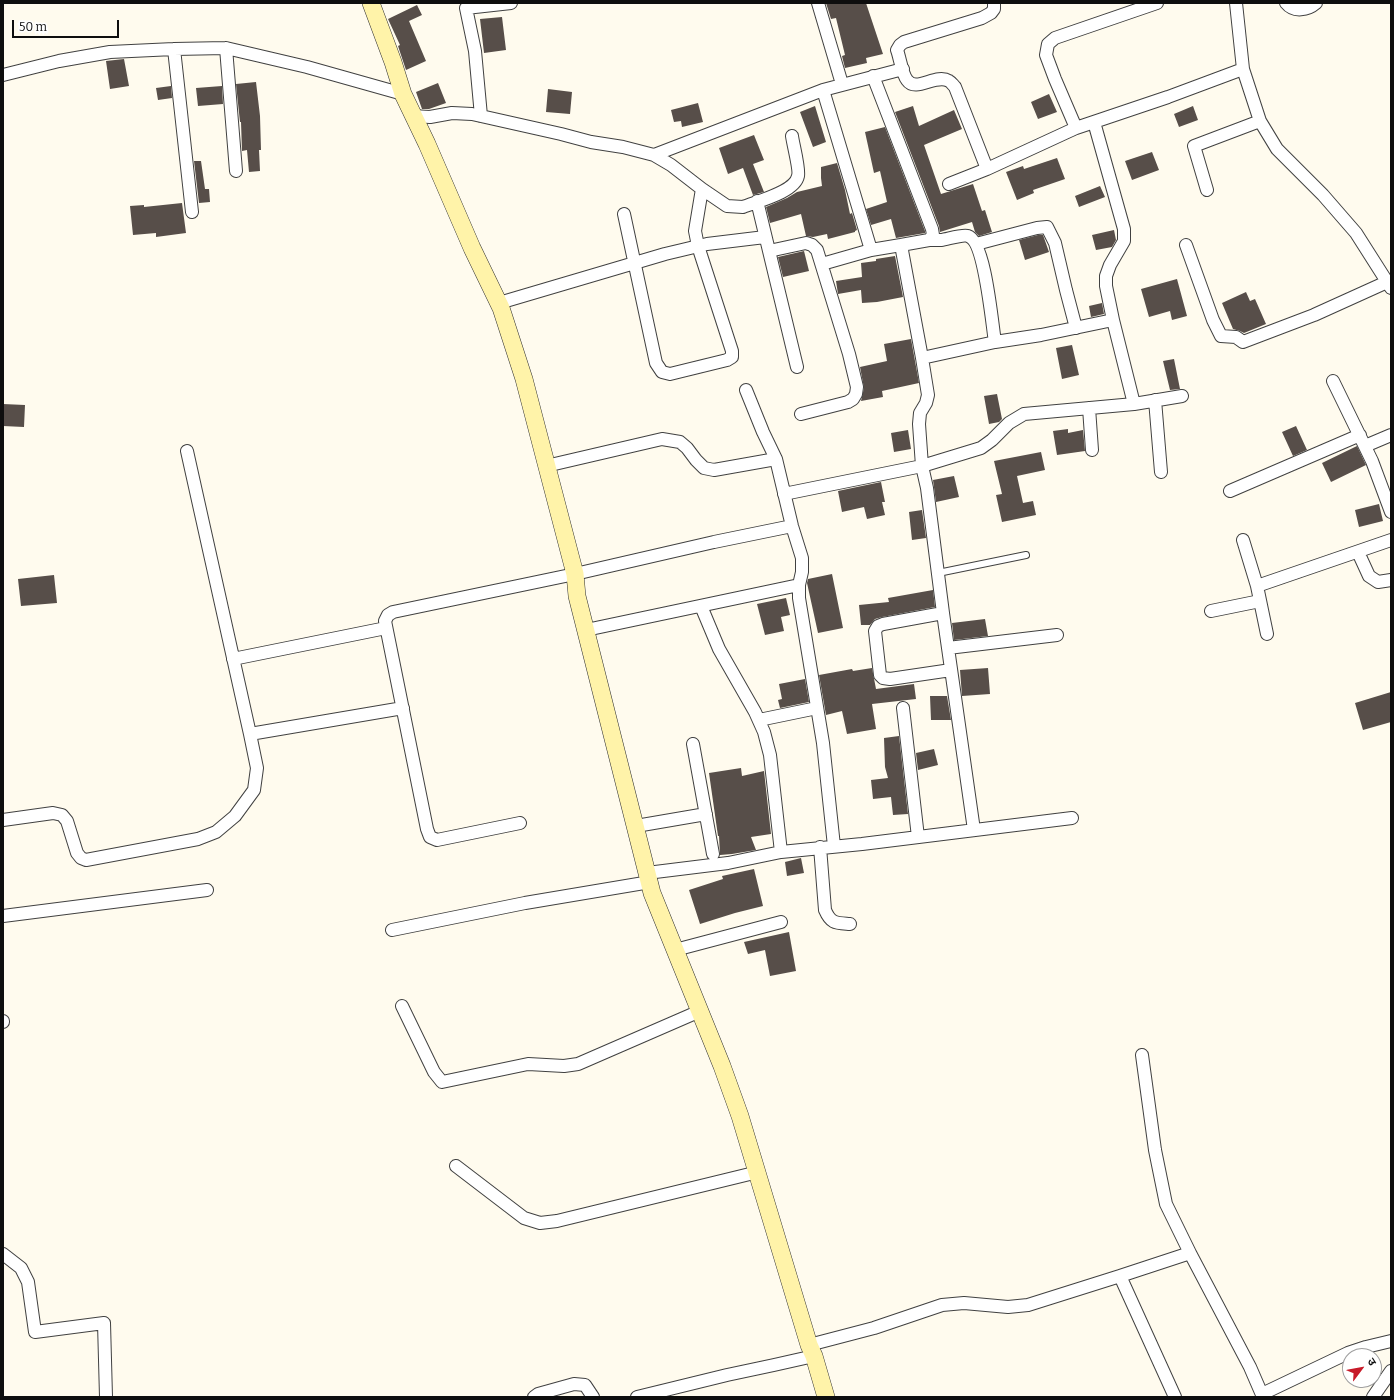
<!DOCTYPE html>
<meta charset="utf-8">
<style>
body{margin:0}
#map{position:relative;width:1394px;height:1400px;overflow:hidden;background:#fffbee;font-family:Bitter,"Noto Sans Devanagari",serif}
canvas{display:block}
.frame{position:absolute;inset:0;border:4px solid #0e0e0e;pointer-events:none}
.north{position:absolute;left:1342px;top:1348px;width:40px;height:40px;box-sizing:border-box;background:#fff;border:1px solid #9f9f9f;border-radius:50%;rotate:58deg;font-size:11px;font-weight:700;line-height:16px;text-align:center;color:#0e0e0e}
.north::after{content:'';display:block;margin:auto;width:14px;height:18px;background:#c81b29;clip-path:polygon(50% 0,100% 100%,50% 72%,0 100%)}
.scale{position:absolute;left:12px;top:20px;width:107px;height:18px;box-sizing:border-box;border:2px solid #0e0e0e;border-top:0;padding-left:5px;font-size:12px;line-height:14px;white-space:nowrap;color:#0e0e0e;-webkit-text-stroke:3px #fff;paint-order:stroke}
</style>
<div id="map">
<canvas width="1394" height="1400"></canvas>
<div class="frame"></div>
<div class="north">उ</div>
<div class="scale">50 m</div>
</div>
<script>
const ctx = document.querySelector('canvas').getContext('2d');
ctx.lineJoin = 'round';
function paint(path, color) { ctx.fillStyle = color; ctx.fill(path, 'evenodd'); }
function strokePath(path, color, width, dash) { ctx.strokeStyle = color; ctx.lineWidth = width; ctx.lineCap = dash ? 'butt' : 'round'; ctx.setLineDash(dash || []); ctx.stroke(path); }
const building = new Path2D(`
 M 826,3 L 866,3 L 883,54 L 866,58 L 867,63 L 845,68 L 842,56 L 845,55 L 836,18 L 831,19 Z
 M 417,5 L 422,15 L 409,21 L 426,61 L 406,70 L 398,46 L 400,45 L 388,19 Z
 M 502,17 L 506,50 L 484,53 L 480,19 Z
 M 124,59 L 129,86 L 110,89 L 106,61 Z
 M 256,82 L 260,116 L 261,150 L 259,150 L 260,171 L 249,172 L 247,150 L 242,151 L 241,122 L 240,122 L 236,84 Z
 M 438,83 L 446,103 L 429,109 L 422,109 L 416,92 Z
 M 171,86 L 172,98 L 158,100 L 156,88 Z
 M 222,86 L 223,104 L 198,106 L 196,88 Z
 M 548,89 L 572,92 L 570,114 L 546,112 Z
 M 1049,94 L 1057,112 L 1038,119 L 1031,102 Z
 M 698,103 L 703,122 L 682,127 L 681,121 L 674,122 L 671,110 Z
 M 815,106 L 826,142 L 813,147 L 800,112 Z
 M 913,106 L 919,126 L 954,110 L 962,129 L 924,145 L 941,194 L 973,184 L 982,211 L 985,210 L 992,232 L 979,236 L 975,232 L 972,222 L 940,232 L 939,226 L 895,112 Z
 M 1193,106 L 1198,120 L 1179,127 L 1174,114 Z
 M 885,127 L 925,231 L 925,233 L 896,238 L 891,219 L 871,225 L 866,209 L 887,202 L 880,171 L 874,173 L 865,132 Z
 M 754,135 L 764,160 L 753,164 L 764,192 L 753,195 L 743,168 L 728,174 L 719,148 Z
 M 1152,152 L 1159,170 L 1132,180 L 1125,161 Z
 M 1057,158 L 1065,179 L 1033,190 L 1034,193 L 1017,200 L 1006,172 L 1023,166 L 1024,169 Z
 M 194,161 L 201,161 L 205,189 L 209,189 L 210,202 L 199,203 Z
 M 837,163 L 845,190 L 850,214 L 852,213 L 857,230 L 855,231 L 855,232 L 828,239 L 827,234 L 813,237 L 806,236 L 801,214 L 770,223 L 766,207 L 787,198 L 797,192 L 822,186 L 821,178 L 821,167 Z
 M 1100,186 L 1105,197 L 1079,207 L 1075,196 Z
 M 182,203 L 186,233 L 156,237 L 156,233 L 133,235 L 130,206 L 144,205 L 144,207 Z
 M 1114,230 L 1116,240 L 1112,247 L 1096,250 L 1092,235 Z
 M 1038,235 L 1043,235 L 1049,252 L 1025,260 L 1019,240 Z
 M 804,251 L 809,271 L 783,277 L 778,257 Z
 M 895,256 L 903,297 L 877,302 L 862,303 L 861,290 L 838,294 L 836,281 L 862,277 L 861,263 L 876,261 L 876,259 Z
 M 1177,279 L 1187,316 L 1172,320 L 1170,311 L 1149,317 L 1141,289 Z
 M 1246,292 L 1250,301 L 1255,299 L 1266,324 L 1244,333 L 1240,331 L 1233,329 L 1222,303 Z
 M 1102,303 L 1104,314 L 1091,317 L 1089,306 Z
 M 911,339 L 919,383 L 882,391 L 883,397 L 861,401 L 864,388 L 860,367 L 887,361 L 884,344 Z
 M 1072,345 L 1079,375 L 1062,379 L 1056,348 Z
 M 1174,359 L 1180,389 L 1170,390 L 1163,361 Z
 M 997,394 L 1002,419 L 999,422 L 989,424 L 984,396 Z
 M 3,404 L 25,405 L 24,427 L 3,426 Z
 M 1296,426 L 1307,450 L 1293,456 L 1282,432 Z
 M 1068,429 L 1068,433 L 1083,430 L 1085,451 L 1057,455 L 1053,431 Z
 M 908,430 L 911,449 L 894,452 L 891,433 Z
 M 1357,446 L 1366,465 L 1331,482 L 1322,463 Z
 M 1041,452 L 1045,470 L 1017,476 L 1023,503 L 1033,501 L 1036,515 L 1002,522 L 996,495 L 1002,494 L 994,461 Z
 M 954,476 L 959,497 L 936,502 L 933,480 Z
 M 881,482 L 885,502 L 882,502 L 885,515 L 867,519 L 864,507 L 842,512 L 838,491 Z
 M 1379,504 L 1383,521 L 1359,527 L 1355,510 Z
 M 922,510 L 926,538 L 912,540 L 909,512 Z
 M 832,574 L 843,628 L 818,633 L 807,583 L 808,579 Z
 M 54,575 L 57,603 L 21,606 L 18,579 Z
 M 933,590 L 935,607 L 882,617 L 875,619 L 870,625 L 861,625 L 859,605 L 889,602 L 888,598 Z
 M 786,598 L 790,615 L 781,617 L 784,631 L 765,635 L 757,604 Z
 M 985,619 L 988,636 L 954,640 L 952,623 Z
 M 872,668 L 876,689 L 914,684 L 916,699 L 872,704 L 876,729 L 847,734 L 842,711 L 826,715 L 819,675 L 852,669 L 853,671 Z
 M 988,668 L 990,694 L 962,696 L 960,670 Z
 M 805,679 L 809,702 L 780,708 L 778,700 L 782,699 L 779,684 Z
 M 1391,692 L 1391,722 L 1363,730 L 1355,703 Z
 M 930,696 L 947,696 L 951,720 L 931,720 Z
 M 899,736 L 908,814 L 893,815 L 891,797 L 873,799 L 871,780 L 888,778 L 885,767 L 884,738 Z
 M 934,749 L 938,765 L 918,770 L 916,753 Z
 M 741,768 L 742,776 L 764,771 L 771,834 L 751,837 L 756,850 L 732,854 L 720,855 L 719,836 L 718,836 L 709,773 Z
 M 801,858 L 804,873 L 787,876 L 785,862 Z
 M 754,869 L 763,906 L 735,913 L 700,924 L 689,890 L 723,879 L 722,876 Z
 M 789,932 L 796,971 L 770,976 L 765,950 L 748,954 L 744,942 Z`);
const lane = new Path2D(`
 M 938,573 L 1026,555`);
const street = new Path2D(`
 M 818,3 L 842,84
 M 994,3 L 994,9 L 991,13 L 982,18 L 904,42 L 900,45 L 897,50 C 900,58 902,74 907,80 C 916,93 936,73 949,81 C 951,82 953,85 955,87 L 987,169 L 1076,128 L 1168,97 L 1243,69
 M 1236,3 L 1243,69 L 1260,121 L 1277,149 L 1323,195 L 1356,233 L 1391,288
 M 1286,3 C 1294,13 1308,10 1316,3
 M 226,48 L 236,171
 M 174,49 L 192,212
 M 3,75 L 59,61 L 110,52 L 174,49 L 226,48 L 307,67 L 403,94
 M 873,76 L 932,229 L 933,235 L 929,240 L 901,245 L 922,358 L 995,342 L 1041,335 L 1113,320 L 1106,286 L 1106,276 L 1110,265 L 1124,241 L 1124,229 L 1094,122
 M 823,90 L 871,250
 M 412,116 L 430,117 L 452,113 L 472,114 L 561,134 L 591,142 L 623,147 L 654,155 L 671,165 L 702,189 L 727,206 L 743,207 C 758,201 795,192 798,176 C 800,170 793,144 792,136
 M 481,116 L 475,51 L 466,8 L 511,3
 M 1076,128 L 1055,79 L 1046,55 L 1048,44 L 1055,38 L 1157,3
 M 654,155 L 823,90 L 903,69
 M 949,184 L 987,169
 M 1207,190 L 1194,146 L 1260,121
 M 757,201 L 797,367
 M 624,214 L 656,363 L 662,372 L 670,374 L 727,360 L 732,357 L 732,351 L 698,246 L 695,231 L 702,189
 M 929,240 C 933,240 937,240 941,240 C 948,239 963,234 968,236 C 985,241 992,324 995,342
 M 976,244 L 1037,228 L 1047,227 L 1055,243 L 1066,290 L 1076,328
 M 1186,245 L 1213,320 L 1221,336 L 1236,337 L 1243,342 L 1314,315 L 1387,282
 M 769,251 L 806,243 L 812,245 L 817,250 L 849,354 L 857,387 L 856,394 L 853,399 L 848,402 L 801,414
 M 822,264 L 871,250 L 901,245
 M 499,303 L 665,254 L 707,244 L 765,237
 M 922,358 L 928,395 L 926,403 L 920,413 L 919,424 L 922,466 L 927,488 L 943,613 L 883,624 L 878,626 L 875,631 L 880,675 L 883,678 L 890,679 L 951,670
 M 1333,381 L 1372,461 L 1391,512
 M 746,390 L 763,432 L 776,459 L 792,526 L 802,558 L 802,572 L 799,585 L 799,598 L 823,743 L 834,846
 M 1155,400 L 1161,472
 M 1134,404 L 1182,396
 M 1089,408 L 1092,450
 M 1365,446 L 1391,435
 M 546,466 L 662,439 L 680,442 L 687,448 L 696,460 L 704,468 L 714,470 L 776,459
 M 1230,491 L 1360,435
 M 784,494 L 922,466 L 981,448 L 992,440 L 1009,423 L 1024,414 L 1134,404 L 1113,320
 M 1243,540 L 1257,586 L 1267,634
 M 1358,552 L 1369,576 L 1378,582 L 1391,580
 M 1257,586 L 1391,540
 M 701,606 L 719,649 L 755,712 L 764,732 L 770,755 L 781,852
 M 1211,611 L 1260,601
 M 943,613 L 974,830
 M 586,630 L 799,585
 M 948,648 L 1057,635
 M 233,659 L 386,628
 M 903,708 L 918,837
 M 759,720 L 817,708
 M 250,734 L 403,708
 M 693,744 L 713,854
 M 3,820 L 53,813 L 62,815 L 67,821 L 77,853 L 81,858 L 86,860 L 198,839 L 216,832 L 235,816 L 254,790 L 257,768 L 250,734 L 187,451
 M 520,823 L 437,840 L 430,837 L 427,829 L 385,621 L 388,615 L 393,612 L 575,574 L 714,542 L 792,526
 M 636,826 L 706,814
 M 820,847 L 825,910 C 831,924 836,923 850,924
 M 647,873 L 728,863 L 781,852 L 862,844 L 1072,818
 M 3,916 L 207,890
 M 392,930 L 525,903 L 650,882
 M 675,950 L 781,922
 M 402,1006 L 434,1072 L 442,1082 L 528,1064 L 564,1066 L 578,1064 L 700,1011
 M 3,1021 L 3,1022
 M 1142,1055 L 1155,1150 L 1166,1204 L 1190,1253
 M 456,1166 L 524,1218 L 540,1223 L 557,1221 L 758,1172
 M 3,1254 L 21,1268 L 28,1282 L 35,1332 L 104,1323 L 106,1397
 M 809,1345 L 874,1328 L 942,1305 L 964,1303 L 1008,1307 L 1028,1305 L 1120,1276
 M 1262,1394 L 1348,1353 L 1366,1347 L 1391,1341
 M 534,1397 L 538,1394 L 574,1384 L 585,1385 L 593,1397
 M 637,1397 L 727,1375 L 774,1365 L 814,1356
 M 1175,1397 L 1120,1276 L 1190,1253 L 1250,1367 L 1263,1397
 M 1373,1397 L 1391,1371`);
const secondary = new Path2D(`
 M 371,3 L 393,62 L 403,94 L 427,144 L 472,248 L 501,308 L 524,379 L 575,574 L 577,596 L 652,893 L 722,1066 L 740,1116 L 809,1345 L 814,1356 L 826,1397`);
paint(building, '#574e49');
strokePath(lane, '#414141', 8);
strokePath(street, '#414141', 14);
strokePath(secondary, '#303030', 18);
strokePath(lane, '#fff', 6);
strokePath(street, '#fff', 12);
strokePath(secondary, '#fff3a9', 17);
</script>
